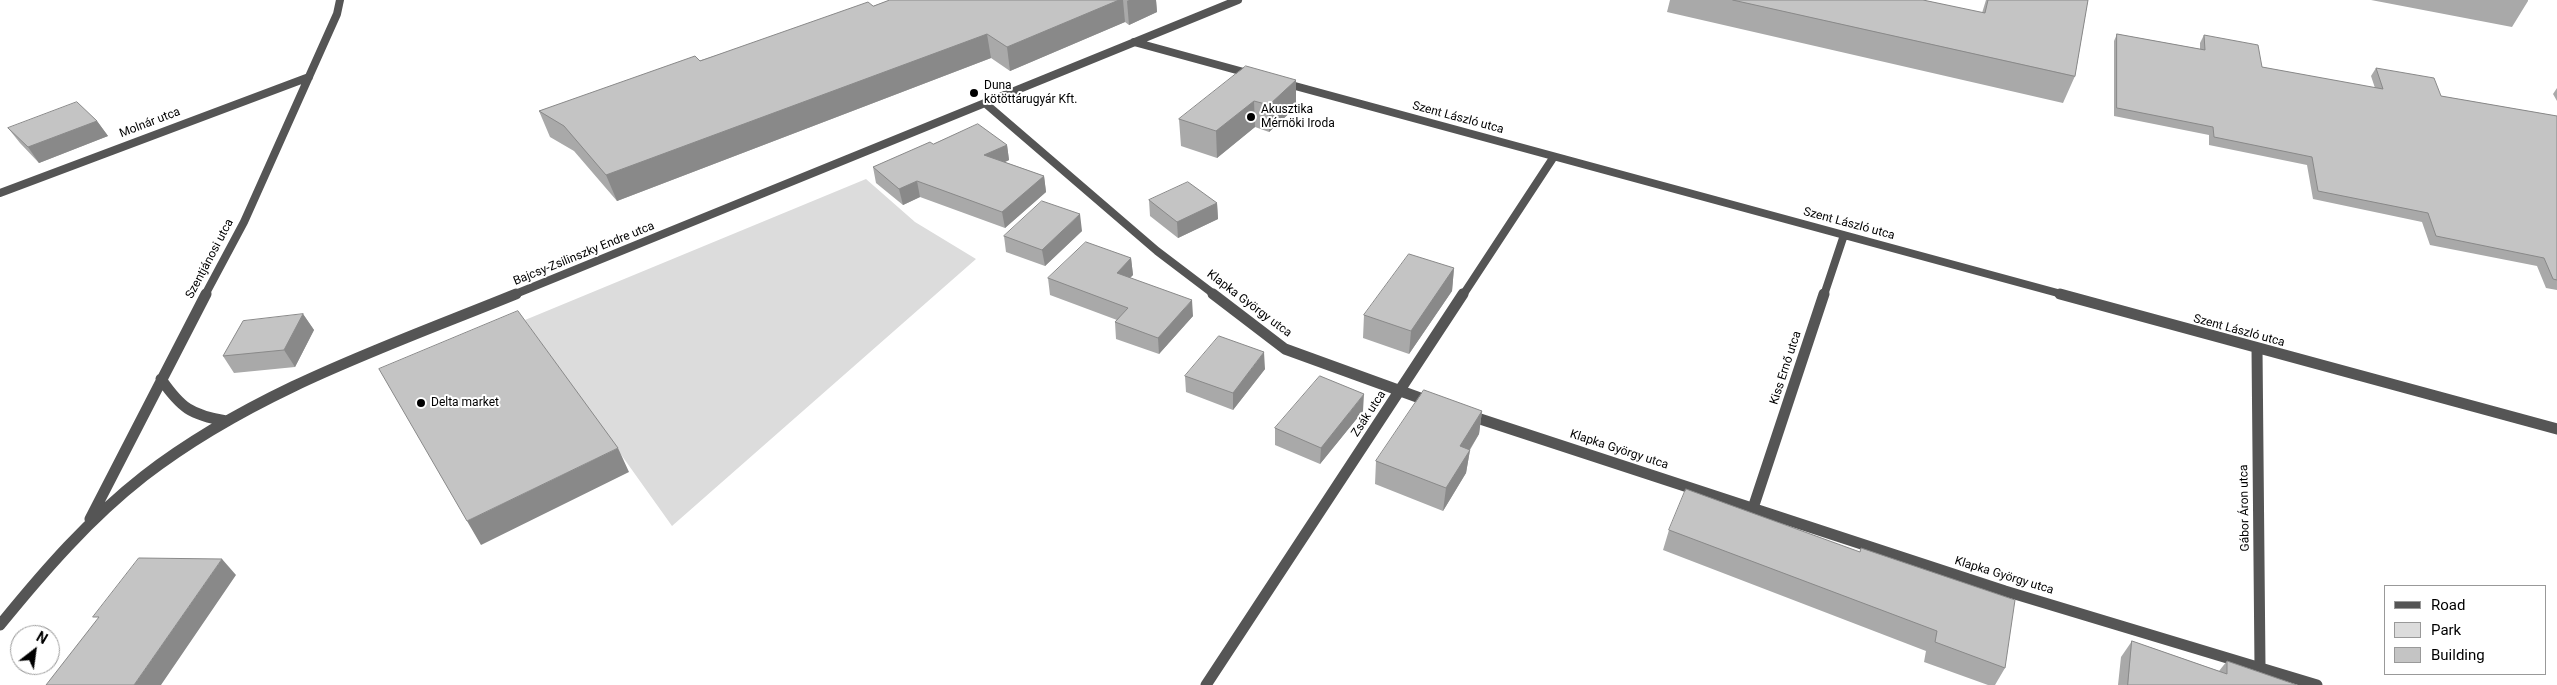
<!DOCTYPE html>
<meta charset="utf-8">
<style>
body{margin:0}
#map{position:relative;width:2557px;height:685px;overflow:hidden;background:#fff;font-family:Roboto,sans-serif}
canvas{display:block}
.legend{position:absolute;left:2384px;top:585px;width:162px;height:90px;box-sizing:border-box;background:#fff;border:1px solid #999;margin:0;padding:6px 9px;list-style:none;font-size:15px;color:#000}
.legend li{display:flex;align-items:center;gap:10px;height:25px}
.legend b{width:25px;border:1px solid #999}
.north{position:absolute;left:10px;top:625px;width:50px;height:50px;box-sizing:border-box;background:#fff;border:1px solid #999;border-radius:50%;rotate:30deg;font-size:14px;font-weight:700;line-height:20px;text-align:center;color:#000}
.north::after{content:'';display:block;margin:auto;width:18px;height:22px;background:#000;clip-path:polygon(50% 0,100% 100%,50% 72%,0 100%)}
</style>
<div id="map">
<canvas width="2557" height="685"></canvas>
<ul class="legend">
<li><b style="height:6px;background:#555"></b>Road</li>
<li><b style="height:14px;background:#dcdcdc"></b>Park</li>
<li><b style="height:14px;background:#c4c4c4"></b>Building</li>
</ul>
<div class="north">N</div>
</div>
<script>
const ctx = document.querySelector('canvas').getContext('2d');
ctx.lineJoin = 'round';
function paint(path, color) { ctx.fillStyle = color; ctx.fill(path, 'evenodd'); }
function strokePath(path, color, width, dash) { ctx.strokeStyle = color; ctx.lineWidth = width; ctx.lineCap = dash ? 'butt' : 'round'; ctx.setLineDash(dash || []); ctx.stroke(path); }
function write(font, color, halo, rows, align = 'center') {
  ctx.font = font + ' Roboto,sans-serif'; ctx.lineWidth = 4; ctx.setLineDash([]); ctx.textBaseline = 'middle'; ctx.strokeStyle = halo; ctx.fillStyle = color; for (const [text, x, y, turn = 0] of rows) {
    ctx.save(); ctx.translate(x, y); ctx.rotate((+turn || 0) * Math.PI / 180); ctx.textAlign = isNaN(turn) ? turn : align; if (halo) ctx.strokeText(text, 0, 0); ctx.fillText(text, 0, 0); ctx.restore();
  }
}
const green = new Path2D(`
 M 866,179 L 915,222 L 976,259 L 672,526 L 525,320 Z`);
const minorFar1 = new Path2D(`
 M 1134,42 L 1251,74
 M 1284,83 L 2065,295
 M 986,104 L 1157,251 L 1215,295
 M 0,193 L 309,77
 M 205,295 L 244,222 L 337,14 L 340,0
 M 513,295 L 1238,0
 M 1463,295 L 1553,158
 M 1824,295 L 1844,235`);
const minor = new Path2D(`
 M 1213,294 L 1285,349 L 1431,402
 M 2060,294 L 2557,429
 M 2257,348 L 2260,667
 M 161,379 C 181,408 191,415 226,421
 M 1468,415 L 2005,591 L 2317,685
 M 1753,508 L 1824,294
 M 90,519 L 206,294
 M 0,625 C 44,571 89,519 144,476 C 254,391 388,346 516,294
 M 1206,685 L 1463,294`);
const wall = new Path2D(`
 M 890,0 L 1156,0 L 1157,12 L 1129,25 L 1125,22 L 1010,71 L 991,58 L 617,201 L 574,151 L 550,137 L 539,111 L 873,6 Z
 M 1670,0 L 1923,0 L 1982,13 L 1986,0 L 2088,0 L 2075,76 L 2063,103 L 1667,12 Z
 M 2371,0 L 2528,0 L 2528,1 L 2512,27 Z
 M 2117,34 L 2200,49 L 2200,43 L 2204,35 L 2262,67 L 2375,88 L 2371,76 L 2376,68 L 2441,96 L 2557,116 L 2557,290 L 2546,288 L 2537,266 L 2430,245 L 2422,222 L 2313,199 L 2307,165 L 2209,145 L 2209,135 L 2114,116 L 2114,41 Z
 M 1296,80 L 1296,107 L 1269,132 L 1255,127 L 1217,158 L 1181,146 L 1179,119 Z
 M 2557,88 L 2557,101 L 2553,94 Z
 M 97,121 L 108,136 L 39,163 L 20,143 L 8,128 Z
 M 1007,145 L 1009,160 L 1005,162 L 1044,176 L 1046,192 L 1005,228 L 920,197 L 903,205 L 876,183 L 873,167 Z
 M 1149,200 L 1217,203 L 1218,219 L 1178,238 L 1150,216 Z
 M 1082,231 L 1045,266 L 1006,252 L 1004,236 Z
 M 1131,258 L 1133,275 L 1130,278 L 1193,316 L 1159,354 L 1116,339 L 1115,322 L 1117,320 L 1050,295 L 1048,278 Z
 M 1454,268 L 1452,291 L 1409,354 L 1363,338 L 1364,315 Z
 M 303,314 L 314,330 L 295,367 L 234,373 L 223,356 Z
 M 1265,369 L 1233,410 L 1186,392 L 1185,376 Z
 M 1363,411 L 1320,464 L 1275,445 L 1275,428 Z
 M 1482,411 L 1479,434 L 1470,450 L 1466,473 L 1443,511 L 1375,484 L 1376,461 Z
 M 1669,530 L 1860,552 L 1861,548 L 2005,668 L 1995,685 L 1988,685 L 1924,662 L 1926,651 L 1663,550 Z
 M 2132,641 L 2219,671 L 2227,661 L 2297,685 L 2118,685 L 2121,657 Z`);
const shadedWall = new Path2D(`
 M 1119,0 L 1123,0 L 1125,22 L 1010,71 L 1007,47 Z
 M 1129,0 L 1156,0 L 1157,12 L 1129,25 L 1127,1 Z
 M 987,34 L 991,58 L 617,201 L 606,175 Z
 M 1296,80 L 1296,107 L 1269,132 L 1269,105 Z
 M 1254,101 L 1255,127 L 1217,158 L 1216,131 Z
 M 97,121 L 108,136 L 39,163 L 28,147 Z
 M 1007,145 L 1009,160 L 986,171 L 984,155 Z
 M 1044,176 L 1046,192 L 1005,228 L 1002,212 Z
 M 917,181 L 920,197 L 903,205 L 899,189 Z
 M 1217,203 L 1218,219 L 1178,238 L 1177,222 Z
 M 1080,214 L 1082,231 L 1045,266 L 1042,250 Z
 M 1131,258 L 1133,275 L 1118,289 L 1117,273 Z
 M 1454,268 L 1452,291 L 1409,354 L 1411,331 Z
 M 1192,300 L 1193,316 L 1159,354 L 1158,338 Z
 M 303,314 L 314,330 L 295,367 L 284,350 Z
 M 1264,352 L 1265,369 L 1233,410 L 1233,393 Z
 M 1364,394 L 1363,411 L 1320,464 L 1321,448 Z
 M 1482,411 L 1479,434 L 1457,470 L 1460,446 Z
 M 618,448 L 629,472 L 481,545 L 467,521 Z
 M 1470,450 L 1466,473 L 1443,511 L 1446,488 Z
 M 222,559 L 236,575 L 161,685 L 134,685 Z`);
const building = new Path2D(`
 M 890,0 L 1119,0 L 1007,47 L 987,34 L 606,175 L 564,126 L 539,111 L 695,56 L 700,61 L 868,2 L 873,6 Z
 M 1733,0 L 1923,0 L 1985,13 L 1988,0 L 2088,0 L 2075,76 Z
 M 2117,34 L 2205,50 L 2204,35 L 2258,45 L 2262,67 L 2383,89 L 2376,68 L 2434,78 L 2441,96 L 2557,116 L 2557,280 L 2553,279 L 2544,258 L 2436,236 L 2428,213 L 2318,191 L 2312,157 L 2214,137 L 2213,127 L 2117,108 Z
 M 1246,66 L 1296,80 L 1269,105 L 1254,101 L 1216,131 L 1179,119 Z
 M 77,102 L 97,121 L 28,147 L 8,128 Z
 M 978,124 L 1007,145 L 984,155 L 1044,176 L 1002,212 L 917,181 L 899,189 L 873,167 L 930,142 L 933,144 Z
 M 1188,182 L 1217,203 L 1177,222 L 1149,200 Z
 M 1042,201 L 1080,214 L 1042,250 L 1004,236 Z
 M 1086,242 L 1131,258 L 1117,273 L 1192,300 L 1158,338 L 1115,322 L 1128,308 L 1048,278 Z
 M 1409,254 L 1454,268 L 1411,331 L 1364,315 Z
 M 518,311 L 618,448 L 467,521 L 379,369 Z
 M 303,314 L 284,350 L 223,356 L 243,321 Z
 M 1219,336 L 1264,352 L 1233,393 L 1185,376 Z
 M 1320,376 L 1364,394 L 1321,448 L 1275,428 Z
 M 1424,390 L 1482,411 L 1460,446 L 1470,450 L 1446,488 L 1376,461 Z
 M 1686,489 L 1860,552 L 1861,548 L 2015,600 L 2005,668 L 1935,642 L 1937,631 L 1669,530 Z
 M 139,558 L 222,559 L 134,685 L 46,685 L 99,617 L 93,617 Z
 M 2132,641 L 2227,674 L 2227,661 L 2297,685 L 2128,685 Z`);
const markers = [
 [974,93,5,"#000"],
 [1251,117,5,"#000"],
 [421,403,5,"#000"]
];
const poiNames = [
 ["Duna",984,86],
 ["kötöttárugyár Kft.",984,100],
 ["Akusztika",1261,110],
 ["Mérnöki Iroda",1261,124],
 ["Delta market",431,403]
];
const streetNames = [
 ["Szent László utca",1458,118,15],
 ["Molnár utca",150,123,-21],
 ["Szent László utca",1849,224,15],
 ["Bajcsy-Zsilinszky Endre utca",584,254,-22],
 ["Szentjánosi utca",210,259,-62],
 ["Klapka György utca",1249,304,37],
 ["Szent László utca",2239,331,15],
 ["Kiss Ernő utca",1786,368,-72],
 ["Zsák utca",1369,414,-57],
 ["Klapka György utca",1619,450,18],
 ["Gábor Áron utca",2245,508,-91],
 ["Klapka György utca",2004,576,17]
];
paint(green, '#dcdcdc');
strokePath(minorFar1, '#555', 8);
strokePath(minor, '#555', 11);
paint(wall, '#a9a9a9');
paint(shadedWall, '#898989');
paint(building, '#c4c4c4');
strokePath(building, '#898989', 1);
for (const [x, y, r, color] of markers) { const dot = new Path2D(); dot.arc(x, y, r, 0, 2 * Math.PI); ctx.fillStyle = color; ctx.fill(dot); strokePath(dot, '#fff', 2); }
write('12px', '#000', '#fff', poiNames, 'left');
write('12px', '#000', '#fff', streetNames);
</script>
